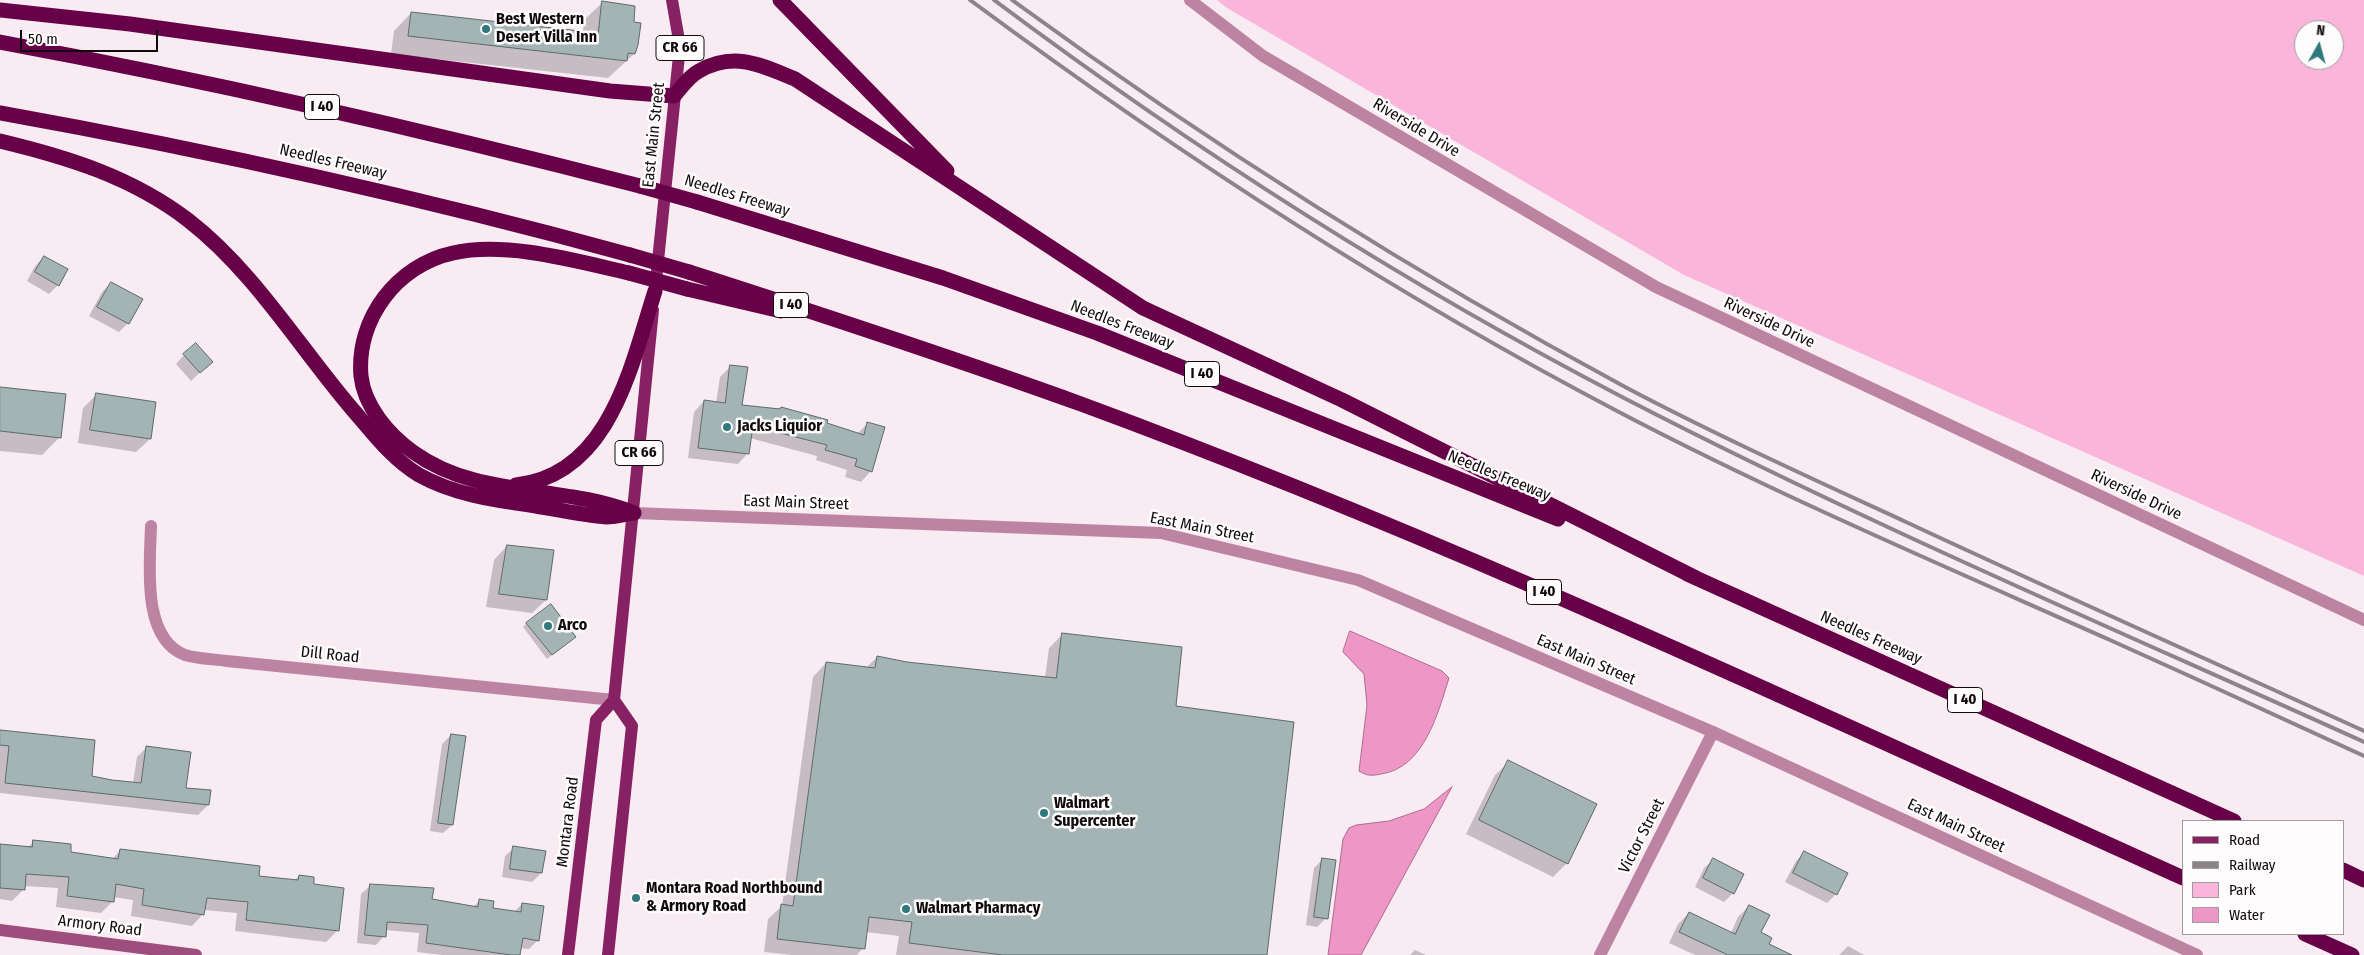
<!DOCTYPE html>
<style>
body{margin:0}
#map{position:relative;width:2364px;height:955px;overflow:hidden;background:#f9ebf2;font-family:"Fira Sans Condensed",sans-serif}
canvas{display:block}
.legend{position:absolute;left:2182px;top:820px;width:162px;height:115px;box-sizing:border-box;background:#fffcfd;border:1px solid #9f9c9d;margin:0;padding:6px 9px;list-style:none;font-size:15px;color:#0f0b0d}
.legend li{display:flex;align-items:center;gap:10px;height:25px}
.legend b{width:25px;border:1px solid #9f9c9d}
.north{position:absolute;left:2294px;top:20px;width:50px;height:50px;box-sizing:border-box;background:#fffcfd;border:1px solid #9f9c9d;border-radius:50%;rotate:7deg;font-size:14px;font-weight:700;line-height:20px;text-align:center;color:#0f0b0d}
.north::after{content:'';display:block;margin:auto;width:18px;height:22px;background:#2f787b;clip-path:polygon(50% 0,100% 100%,50% 72%,0 100%)}
.scale{position:absolute;left:20px;top:30px;width:138px;height:22px;box-sizing:border-box;border:2px solid #0f0b0d;border-top:0;padding-left:6px;font-size:15px;line-height:18px;white-space:nowrap;color:#0f0b0d;-webkit-text-stroke:4px #fffcfd;paint-order:stroke}
</style>
<div id="map">
<canvas width="2364" height="955"></canvas>
<ul class="legend">
<li><b style="height:6px;background:#862163"></b>Road</li>
<li><b style="height:6px;background:#8d8489"></b>Railway</li>
<li><b style="height:14px;background:#f9b6da"></b>Park</li>
<li><b style="height:14px;background:#ee97c7"></b>Water</li>
</ul>
<div class="north">N</div>
<div class="scale">50 m</div>
</div>
<script>
const ctx = document.querySelector('canvas').getContext('2d');
ctx.lineJoin = 'round';
function paint(path, color) { ctx.fillStyle = color; ctx.fill(path, 'evenodd'); }
function strokePath(path, color, width, dash) { ctx.strokeStyle = color; ctx.lineWidth = width; ctx.lineCap = dash ? 'butt' : 'round'; ctx.setLineDash(dash || []); ctx.stroke(path); }
function write(font, color, halo, rows, align = 'center') {
  ctx.font = font + ' "Fira Sans Condensed",sans-serif'; ctx.lineWidth = 5; ctx.setLineDash([]); ctx.textBaseline = 'middle'; ctx.strokeStyle = halo; ctx.fillStyle = color; for (const [text, x, y, turn = 0] of rows) {
    ctx.save(); ctx.translate(x, y); ctx.rotate((+turn || 0) * Math.PI / 180); ctx.textAlign = isNaN(turn) ? turn : align; if (halo) ctx.strokeText(text, 0, 0); ctx.fillText(text, 0, 0); ctx.restore();
  }
}
const green = new Path2D(`
 M 1217,0 L 2364,0 L 2364,576 L 1684,275 L 1227,8 ZM 2304,30 L 2334,30 L 2334,60 L 2304,60 Z`);
const water = new Path2D(`
 M 1350,631 L 1442,671 L 1449,678 C 1438,713 1424,768 1381,774 C 1371,776 1367,776 1359,771 L 1367,705 L 1364,674 L 1343,652 Z
 M 1452,787 L 1361,955 L 1328,955 L 1343,839 L 1349,828 L 1356,825 L 1389,821 L 1424,809 Z`);
const shadow = new Path2D(`
 M 602,3 L 632,23 L 634,54 L 608,78 L 391,54 L 394,31 L 411,13 L 583,32 L 584,20 Z
 M 44,257 L 58,285 L 49,294 L 27,281 L 35,266 Z
 M 111,283 L 141,299 L 128,323 L 119,332 L 89,316 L 102,292 Z
 M 184,355 L 211,362 L 191,381 L 176,364 Z
 M 731,366 L 741,406 L 825,424 L 857,434 L 868,423 L 871,471 L 861,482 L 845,477 L 847,470 L 816,460 L 817,456 L 750,438 L 748,453 L 738,464 L 688,458 L 694,412 L 704,401 L 716,403 L 720,377 Z
 M 0,388 L 60,437 L 42,455 L 0,451 Z
 M 96,395 L 150,439 L 136,452 L 78,443 L 83,408 Z
 M 507,546 L 546,600 L 532,613 L 486,607 L 494,560 Z
 M 527,623 L 570,641 L 547,659 L 523,627 Z
 M 1063,634 L 1174,707 L 1266,955 L 896,955 L 899,936 L 866,932 L 863,948 L 857,955 L 792,955 L 764,952 L 768,919 L 782,906 L 813,677 L 826,663 L 866,668 L 877,657 L 907,663 L 1045,678 L 1049,648 Z
 M 0,731 L 90,778 L 133,783 L 137,757 L 147,747 L 185,789 L 208,805 L 198,815 L 0,793 Z
 M 451,735 L 452,825 L 443,833 L 430,831 L 442,744 Z
 M 1509,762 L 1567,863 L 1553,877 L 1466,834 L 1495,775 Z
 M 33,842 L 69,853 L 111,860 L 120,851 L 258,878 L 294,881 L 299,876 L 312,885 L 337,931 L 326,942 L 235,931 L 237,913 L 204,910 L 203,914 L 192,926 L 131,916 L 133,900 L 113,897 L 113,901 L 101,913 L 56,907 L 58,888 L 24,886 L 23,890 L 12,901 L 0,899 L 0,845 L 27,848 Z
 M 514,848 L 541,873 L 532,882 L 502,877 L 505,856 Z
 M 1805,852 L 1836,894 L 1827,903 L 1785,882 L 1796,861 Z
 M 1323,859 L 1326,918 L 1317,927 L 1306,925 L 1314,868 Z
 M 1713,860 L 1733,893 L 1724,902 L 1695,887 L 1704,868 Z
 M 370,886 L 431,900 L 473,907 L 480,900 L 492,909 L 514,912 L 522,904 L 538,940 L 529,949 L 520,948 L 519,955 L 442,955 L 417,952 L 419,933 L 385,930 L 384,936 L 376,945 L 357,943 L 361,894 Z
 M 1749,906 L 1760,933 L 1768,944 L 1789,955 L 1695,955 L 1669,943 L 1678,924 L 1689,913 L 1731,933 L 1738,917 Z
 M 1848,946 L 1864,955 L 1839,955 Z
 M 1415,950 L 1426,955 L 1410,955 Z`);
const building = new Path2D(`
 M 602,1 L 635,6 L 634,22 L 641,23 L 638,45 L 635,54 L 628,53 L 627,61 L 408,36 L 411,12 L 598,33 Z
 M 44,256 L 68,269 L 59,286 L 35,272 Z
 M 111,282 L 143,299 L 129,324 L 97,307 Z
 M 196,343 L 213,362 L 200,373 L 183,354 Z
 M 730,365 L 748,367 L 742,405 L 780,409 L 781,407 L 828,420 L 827,423 L 864,435 L 867,422 L 885,427 L 872,472 L 855,466 L 857,459 L 825,450 L 827,445 L 753,426 L 749,454 L 698,448 L 704,400 L 725,403 Z
 M 0,387 L 66,394 L 61,438 L 0,431 Z
 M 96,393 L 156,402 L 151,439 L 90,430 Z
 M 507,545 L 554,550 L 547,600 L 499,594 Z
 M 551,604 L 576,637 L 552,655 L 526,623 Z
 M 1062,633 L 1182,647 L 1176,706 L 1294,722 L 1267,955 L 1003,955 L 909,943 L 912,922 L 869,917 L 865,949 L 777,939 L 781,904 L 793,906 L 826,662 L 875,668 L 877,656 L 907,662 L 1056,678 Z
 M 0,730 L 95,740 L 92,776 L 112,780 L 141,783 L 146,746 L 191,752 L 186,788 L 211,790 L 209,805 L 5,783 L 9,746 L 0,745 Z
 M 451,734 L 466,736 L 453,825 L 438,823 Z
 M 1508,760 L 1597,804 L 1568,864 L 1479,820 Z
 M 33,840 L 71,844 L 71,852 L 118,859 L 120,849 L 260,866 L 259,876 L 298,880 L 299,875 L 314,877 L 314,884 L 344,888 L 339,931 L 246,920 L 248,902 L 207,898 L 204,915 L 142,905 L 144,889 L 116,884 L 114,902 L 67,896 L 69,877 L 26,874 L 25,890 L 0,888 L 0,844 L 32,847 Z
 M 513,846 L 546,851 L 542,873 L 510,869 Z
 M 1804,851 L 1848,873 L 1837,895 L 1793,873 Z
 M 1322,858 L 1336,860 L 1328,919 L 1314,917 Z
 M 1713,858 L 1744,874 L 1734,894 L 1703,878 Z
 M 370,884 L 434,888 L 432,899 L 478,907 L 479,899 L 494,901 L 493,908 L 521,912 L 522,903 L 544,906 L 539,941 L 523,938 L 520,955 L 511,955 L 426,943 L 428,925 L 387,922 L 386,937 L 365,935 Z
 M 1749,905 L 1770,915 L 1761,932 L 1772,938 L 1769,944 L 1792,955 L 1728,955 L 1679,932 L 1689,912 L 1735,934 Z`);
const minor = new Path2D(`
 M 1190,0 L 1263,56 L 1656,287 L 2364,620
 M 151,526 C 150,564 141,638 185,655 C 198,659 214,659 227,661 L 614,700
 M 1600,955 L 1713,732`);
const tertiary = new Path2D(`
 M 634,513 L 1161,533 L 1358,580 L 1713,732 L 2197,955`);
const secondary = new Path2D(`
 M 0,930 L 196,955`);
const primary = new Path2D(`
 M 655,290 L 680,46 L 672,0
 M 568,955 L 596,720 L 614,700 L 653,310
 M 608,955 L 632,726 L 614,700`);
const motorway = new Path2D(`
 M 780,0 L 947,171
 M 0,10 L 130,24 L 610,91 L 674,96 C 681,88 689,76 699,71 C 734,51 761,65 795,79 L 1143,308 L 1342,400 L 1696,578
 M 0,42 C 216,82 428,131 640,186
 M 0,113 C 212,151 422,198 630,255
 M 0,141 C 67,157 132,177 188,220 C 254,271 299,347 353,410 C 373,433 392,459 419,475 C 453,494 492,500 530,505 C 555,509 581,515 607,517 C 615,517 625,514 634,513
 M 697,202 L 943,278 L 1097,333 L 1558,519
 M 689,272 C 820,314 951,357 1081,404 C 1456,542 1819,714 2183,878
 M 629,273 C 576,261 506,241 453,253 C 397,265 356,319 361,376 C 364,406 389,435 413,452 C 478,499 562,484 634,513
 M 687,289 L 781,311
 M 516,485 C 610,475 631,366 655,291
 M 1687,574 L 2234,821
 M 2343,870 L 2364,880
 M 2305,934 L 2352,955`);
const rail = new Path2D(`
 M 970,0 C 1175,152 1390,292 1617,411 C 1777,495 1944,566 2110,640 C 2195,678 2279,717 2364,756
 M 994,0 C 1193,149 1403,283 1624,398 C 1865,523 2117,630 2364,742
 M 1012,0 C 1208,143 1413,273 1627,388 C 1718,436 1813,479 1906,522 C 2058,593 2211,661 2364,731`);
const motorwayBridge = new Path2D(`
 M 640,186 L 697,202
 M 630,255 L 689,272
 M 629,273 L 687,289`);
const markers = [
 [486,29,5,"#2f787b"],
 [727,427,5,"#2f787b"],
 [548,626,5,"#2f787b"],
 [1044,813,5,"#2f787b"],
 [636,898,5,"#2f787b"],
 [906,909,5,"#2f787b"]
];
const shields = [
 [680,48,48],
 [322,107,35],
 [791,305,35],
 [1202,374,35],
 [639,453,48],
 [1544,592,35],
 [1965,700,35]
];
const shieldNames = [
 ["CR 66",680,48],
 ["I 40",322,107],
 ["I 40",791,305],
 ["I 40",1202,374],
 ["CR 66",639,453],
 ["I 40",1544,592],
 ["I 40",1965,700]
];
const poiNames = [
 ["Best Western",496,20],
 ["Desert Villa Inn",496,38],
 ["Jacks Liquior",737,427],
 ["Arco",558,626],
 ["Walmart",1054,804],
 ["Supercenter",1054,822],
 ["Montara Road Northbound",646,889],
 ["& Armory Road",646,907],
 ["Walmart Pharmacy",916,909]
];
const streetNames = [
 ["Riverside Drive",1416,128,31],
 ["East Main Street",654,135,-84],
 ["Needles Freeway",333,162,13],
 ["Needles Freeway",737,196,17],
 ["Riverside Drive",1769,323,25],
 ["Needles Freeway",1122,325,21],
 ["Needles Freeway",1499,476,22],
 ["Riverside Drive",2136,495,25],
 ["East Main Street",796,503,2],
 ["East Main Street",1202,528,11],
 ["Needles Freeway",1871,638,24],
 ["Dill Road",330,655,6],
 ["East Main Street",1586,660,23],
 ["Montara Road",568,822,-83],
 ["East Main Street",1956,826,25],
 ["Victor Street",1642,836,-63],
 ["Armory Road",100,926,7]
];
paint(green, '#f9b6da');
paint(water, '#ee97c7');
strokePath(water, '#ab6d8f', 1);
paint(shadow, '#0003');
paint(building, '#a4b4b4');
strokePath(building, '#5b6a6a', 1);
strokePath(minor, '#bc84a2', 12);
strokePath(tertiary, '#bc84a2', 12);
strokePath(secondary, '#9e4e7d', 12);
strokePath(primary, '#862163', 12);
strokePath(motorway, '#670248', 15);
strokePath(rail, '#8d8489', 4);
strokePath(motorwayBridge, '#670248', 15);
for (const [x, y, r, color] of markers) { const dot = new Path2D(); dot.arc(x, y, r, 0, 2 * Math.PI); ctx.fillStyle = color; ctx.fill(dot); strokePath(dot, '#fffcfd', 2); }
for (const [x, y, w] of shields) { const box = new Path2D(); box.roundRect(x - w / 2, y - 12.5, w, 25, 4); ctx.fillStyle = '#fffcfd'; ctx.fill(box); strokePath(box, '#0f0b0d', 1); }
write('bold 15px', '#0f0b0d', null, shieldNames);
write('bold 16px', '#0f0b0d', '#fffcfd', poiNames, 'left');
write('16px', '#0f0b0d', '#fffcfd', streetNames);
</script>
